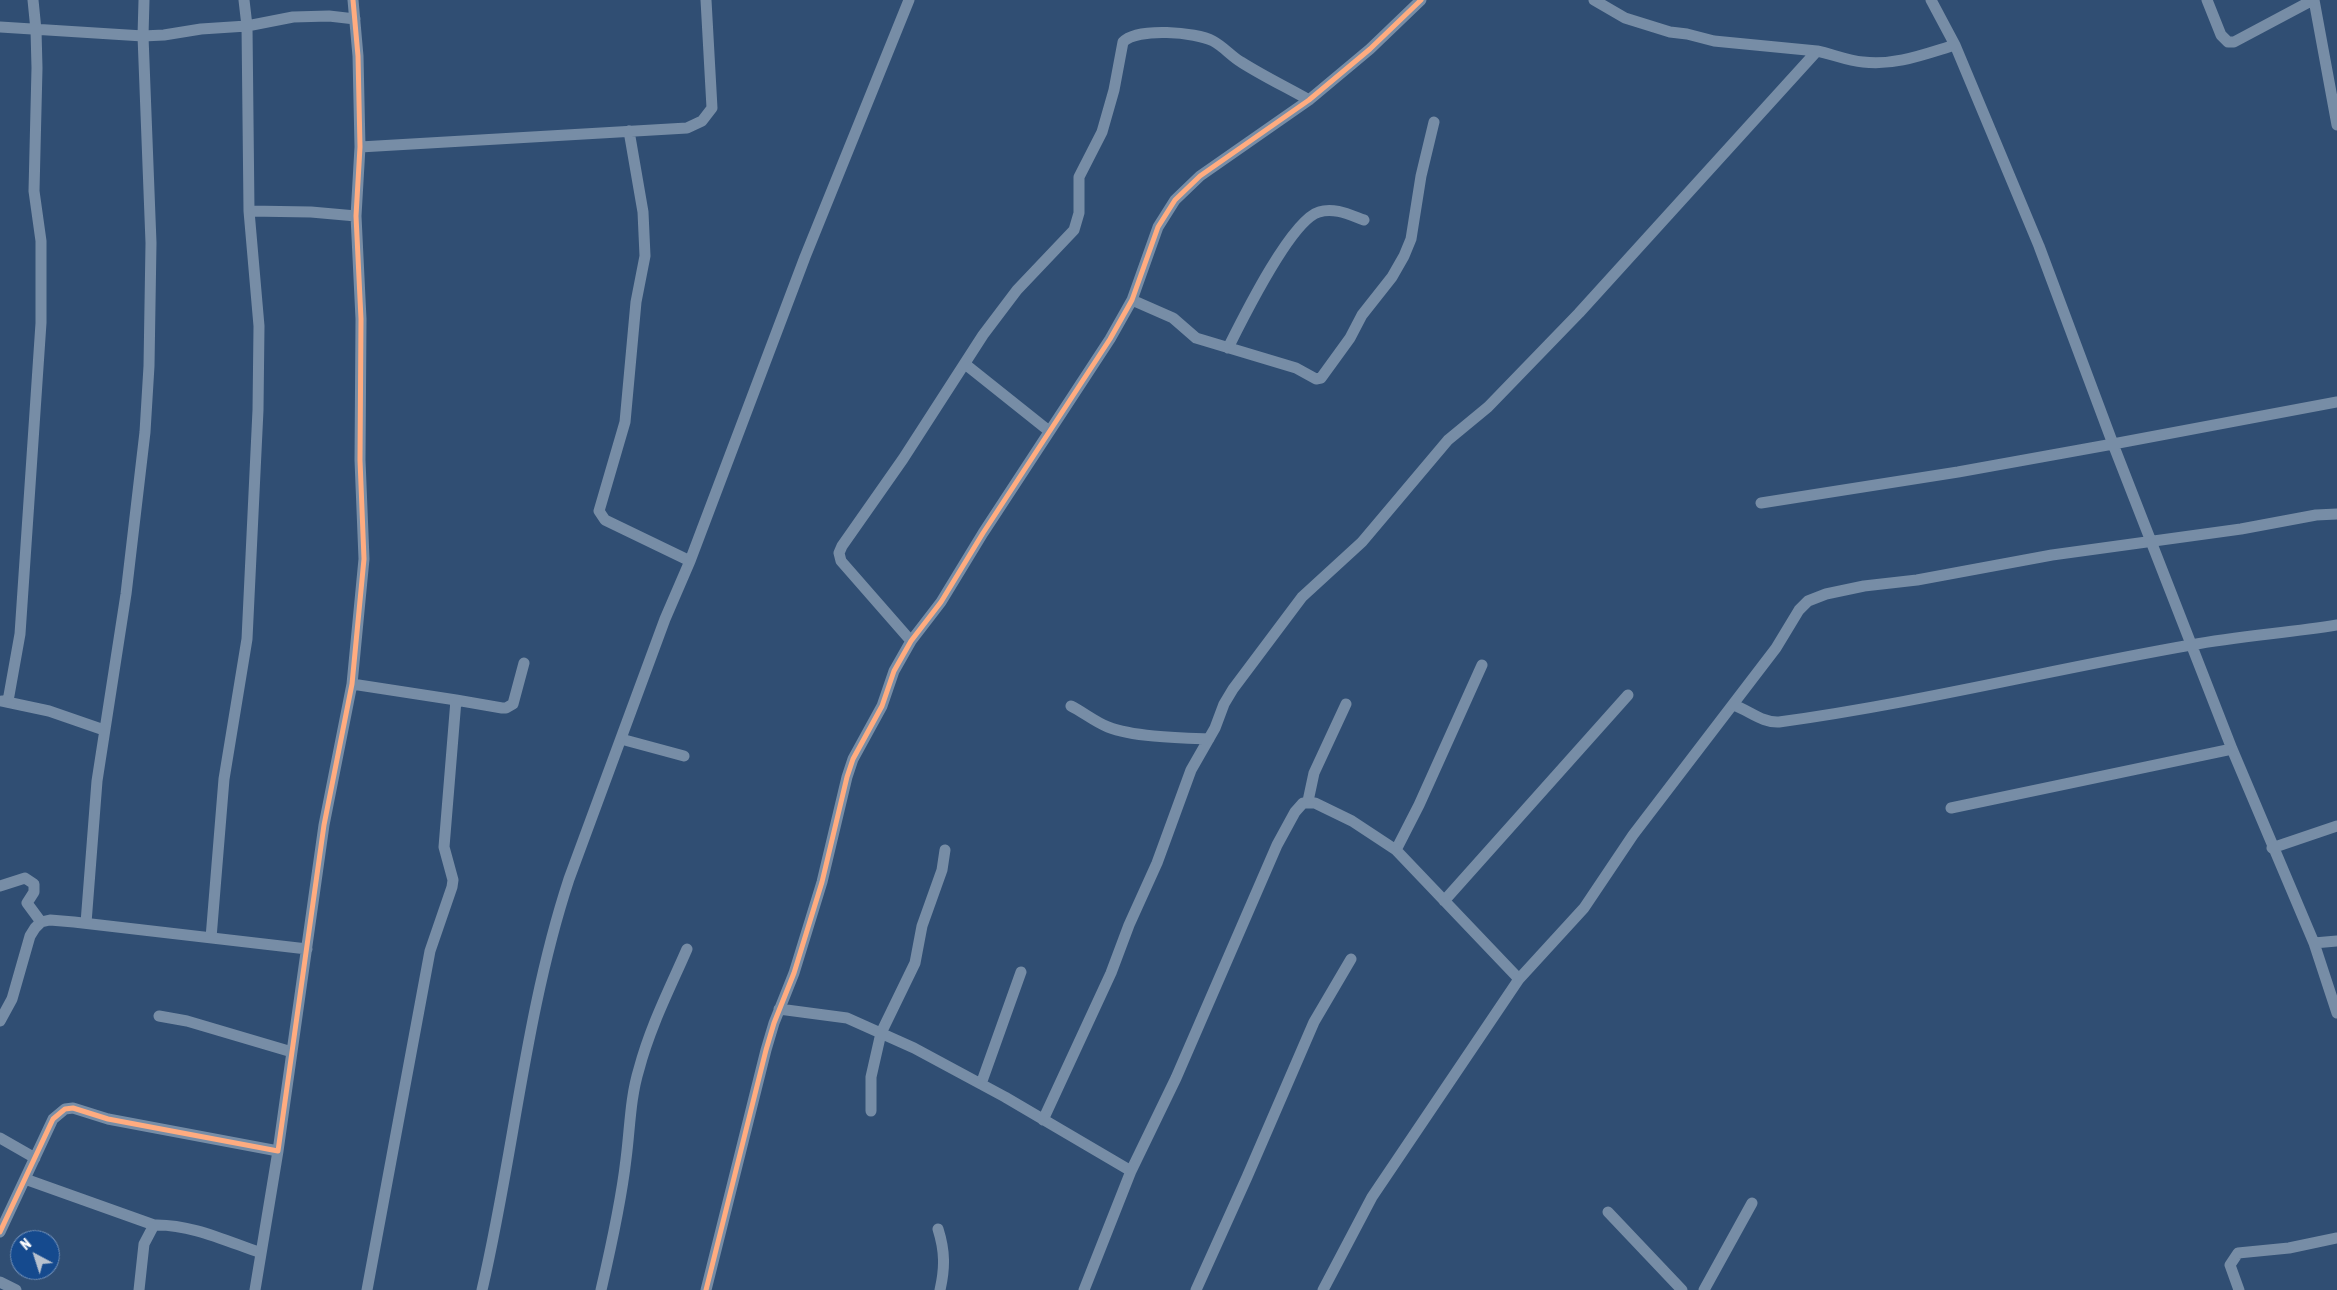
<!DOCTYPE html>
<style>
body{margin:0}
#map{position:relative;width:2337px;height:1290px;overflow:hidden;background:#304e73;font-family:"Asap Condensed",sans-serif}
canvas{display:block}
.north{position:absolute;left:10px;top:1230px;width:50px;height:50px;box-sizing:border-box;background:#154a8e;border:1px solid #7392bb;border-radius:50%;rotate:320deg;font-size:14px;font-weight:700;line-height:20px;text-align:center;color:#fff}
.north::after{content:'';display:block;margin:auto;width:18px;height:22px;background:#b7c1ce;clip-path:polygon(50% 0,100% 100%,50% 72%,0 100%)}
</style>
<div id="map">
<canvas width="2337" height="1290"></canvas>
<div class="north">N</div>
</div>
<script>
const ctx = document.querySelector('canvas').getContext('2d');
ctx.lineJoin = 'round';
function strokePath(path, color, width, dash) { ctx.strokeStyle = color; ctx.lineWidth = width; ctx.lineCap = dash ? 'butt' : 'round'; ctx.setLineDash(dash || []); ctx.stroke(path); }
const minor = new Path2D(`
 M 1594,0 L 1625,18 L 1670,32 L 1687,34 L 1714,41 L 1817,51
 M 1931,0 L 1955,45 L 2039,246 L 2113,444 L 2337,402
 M 2207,0 L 2221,35 L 2228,42 L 2234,42 L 2313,0
 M 2314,0 L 2337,125
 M 0,27 L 143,36 L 164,35 L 201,29 L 247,26 L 293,17 L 329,16 L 355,19
 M 629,131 L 643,212 L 645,256 L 636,302 L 625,422 L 599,511 L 605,520 L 690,561
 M 360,147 L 687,128 L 702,121 L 712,108 L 706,0
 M 249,211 L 311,212 L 356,216
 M 1132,300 L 1173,318 L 1196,338 L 1296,368 L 1316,379 L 1321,378 L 1350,338 L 1362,315 L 1392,277 L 1404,256 L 1411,239 L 1421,176 L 1434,122
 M 1228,348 C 1242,320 1291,220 1319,212 C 1334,207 1350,215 1364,220
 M 965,364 L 1049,431
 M 1761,503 L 1958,472 L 2113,444 L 2232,749 L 2314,943 L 2337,1013
 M 911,641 L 841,561 L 839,553 L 842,546 L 903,459 L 983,335 L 1017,290 L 1074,230 L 1079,213 L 1079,177 L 1102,132 L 1114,90 L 1123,42 C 1137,27 1196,32 1213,41 C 1224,47 1231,56 1241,62 C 1263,76 1286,87 1309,100
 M 352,684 L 456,700 L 444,847 L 453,880 L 452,887 L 430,951 L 367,1290
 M 456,700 L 502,708 L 506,708 L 513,704 L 524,663
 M 2,701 L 49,711 L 104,730
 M 8,701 L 20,634 L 41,323 L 41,241 L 34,191 L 37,68 L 36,30 L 33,0
 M 1733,705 C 1749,710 1762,723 1779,722 C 1918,703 2053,669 2191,645 C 2240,636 2288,633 2337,625
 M 1071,706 C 1083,712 1095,722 1108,727 C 1133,737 1181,738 1209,739
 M 621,739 L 684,756
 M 1308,801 L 1314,773 L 1346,704
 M 1951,808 L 2232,749
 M 2272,848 L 2337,826
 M 1396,850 L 1419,805 L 1482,665
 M 0,886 L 25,878 L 34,884 L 34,892 L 27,903 L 41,922
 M 1444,901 L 1628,695
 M 86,923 L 97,781 L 126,594 L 145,432 L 149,366 L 151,243 L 143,36 L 144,0
 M 211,938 L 224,779 L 247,639 L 258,410 L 259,326 L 249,211 L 247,26 L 244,0
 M 2314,943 L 2337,941
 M 779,1009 L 847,1018 L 914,1048 L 1005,1097 L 1131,1171
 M 159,1016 L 187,1021 L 292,1052
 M 0,1021 L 12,999 L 30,936 L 35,928 L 41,922 L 50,920 L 74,922 L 307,949
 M 981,1084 L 1021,972
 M 871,1111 L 871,1077 L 881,1033 L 915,963 L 922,926 L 942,870 L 945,850
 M 1043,1120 L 1111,973 L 1129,925 L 1157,863 L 1191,770 L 1215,728 L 1224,704 L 1233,689 L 1302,597 L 1362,542 L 1448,440 L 1488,407 L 1579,313 L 1817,51 C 1832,54 1848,61 1863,62 C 1895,66 1925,54 1955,45
 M 0,1138 L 35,1158
 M 25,1179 L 154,1225
 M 1608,1212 L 1682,1290
 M 938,1229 C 945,1251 945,1268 940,1290
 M 0,1232 L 53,1119 L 65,1109 L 73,1108 L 108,1119 L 278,1151 L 324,825 L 352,684 L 364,559 L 360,460 L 361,319 L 356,216 L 360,147 L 358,56 L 353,0
 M 0,1282 L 16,1290
 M 139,1290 L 144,1244 L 154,1225 C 191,1224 226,1241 261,1253
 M 255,1290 L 278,1151
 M 482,1290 C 514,1153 525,1013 569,879 L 665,619 L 690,561 L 805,257 L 909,0
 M 601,1290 C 611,1247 621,1203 626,1159 C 630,1129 630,1098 639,1069 C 650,1027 670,988 687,949
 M 706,1290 L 766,1050 L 774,1023 L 794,973 L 822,882 L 847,777 L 853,759 L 882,706 L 894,671 L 911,641 L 941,602 L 983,533 L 1110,339 L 1132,300 L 1158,227 L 1175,200 L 1200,176 L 1309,100 L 1370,49 L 1421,0
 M 1084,1290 L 1131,1171 L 1176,1078 L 1277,845 L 1295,812 L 1303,803 L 1315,803 L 1352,821 L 1396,850 L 1519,979
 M 1196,1290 L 1247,1177 L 1314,1022 L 1351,959
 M 1323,1290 L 1372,1197 L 1519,979 L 1584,908 L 1633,835 L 1776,648 L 1799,610 L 1808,601 L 1826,594 L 1864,586 L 1917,580 L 2052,555 L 2241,529 L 2316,515 L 2337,514
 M 1704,1290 L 1752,1203
 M 2239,1290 L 2230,1265 L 2238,1253 L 2289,1248 L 2337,1238`);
const cycleway = new Path2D(`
 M 0,1232 L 53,1119 L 65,1109 L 73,1108 L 108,1119 L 278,1151 L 324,825 L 352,684 L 364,559 L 360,460 L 361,319 L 356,216 L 360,147 L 358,56 L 353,0
 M 706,1290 L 766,1050 L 774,1023 L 794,973 L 822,882 L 847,777 L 853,759 L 882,706 L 894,671 L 911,641 L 941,602 L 983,533 L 1110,339 L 1132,300 L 1158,227 L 1175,200 L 1200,176 L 1309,100 L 1370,49 L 1421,0`);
strokePath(minor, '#778da6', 11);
strokePath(cycleway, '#ffac80', 5);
</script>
